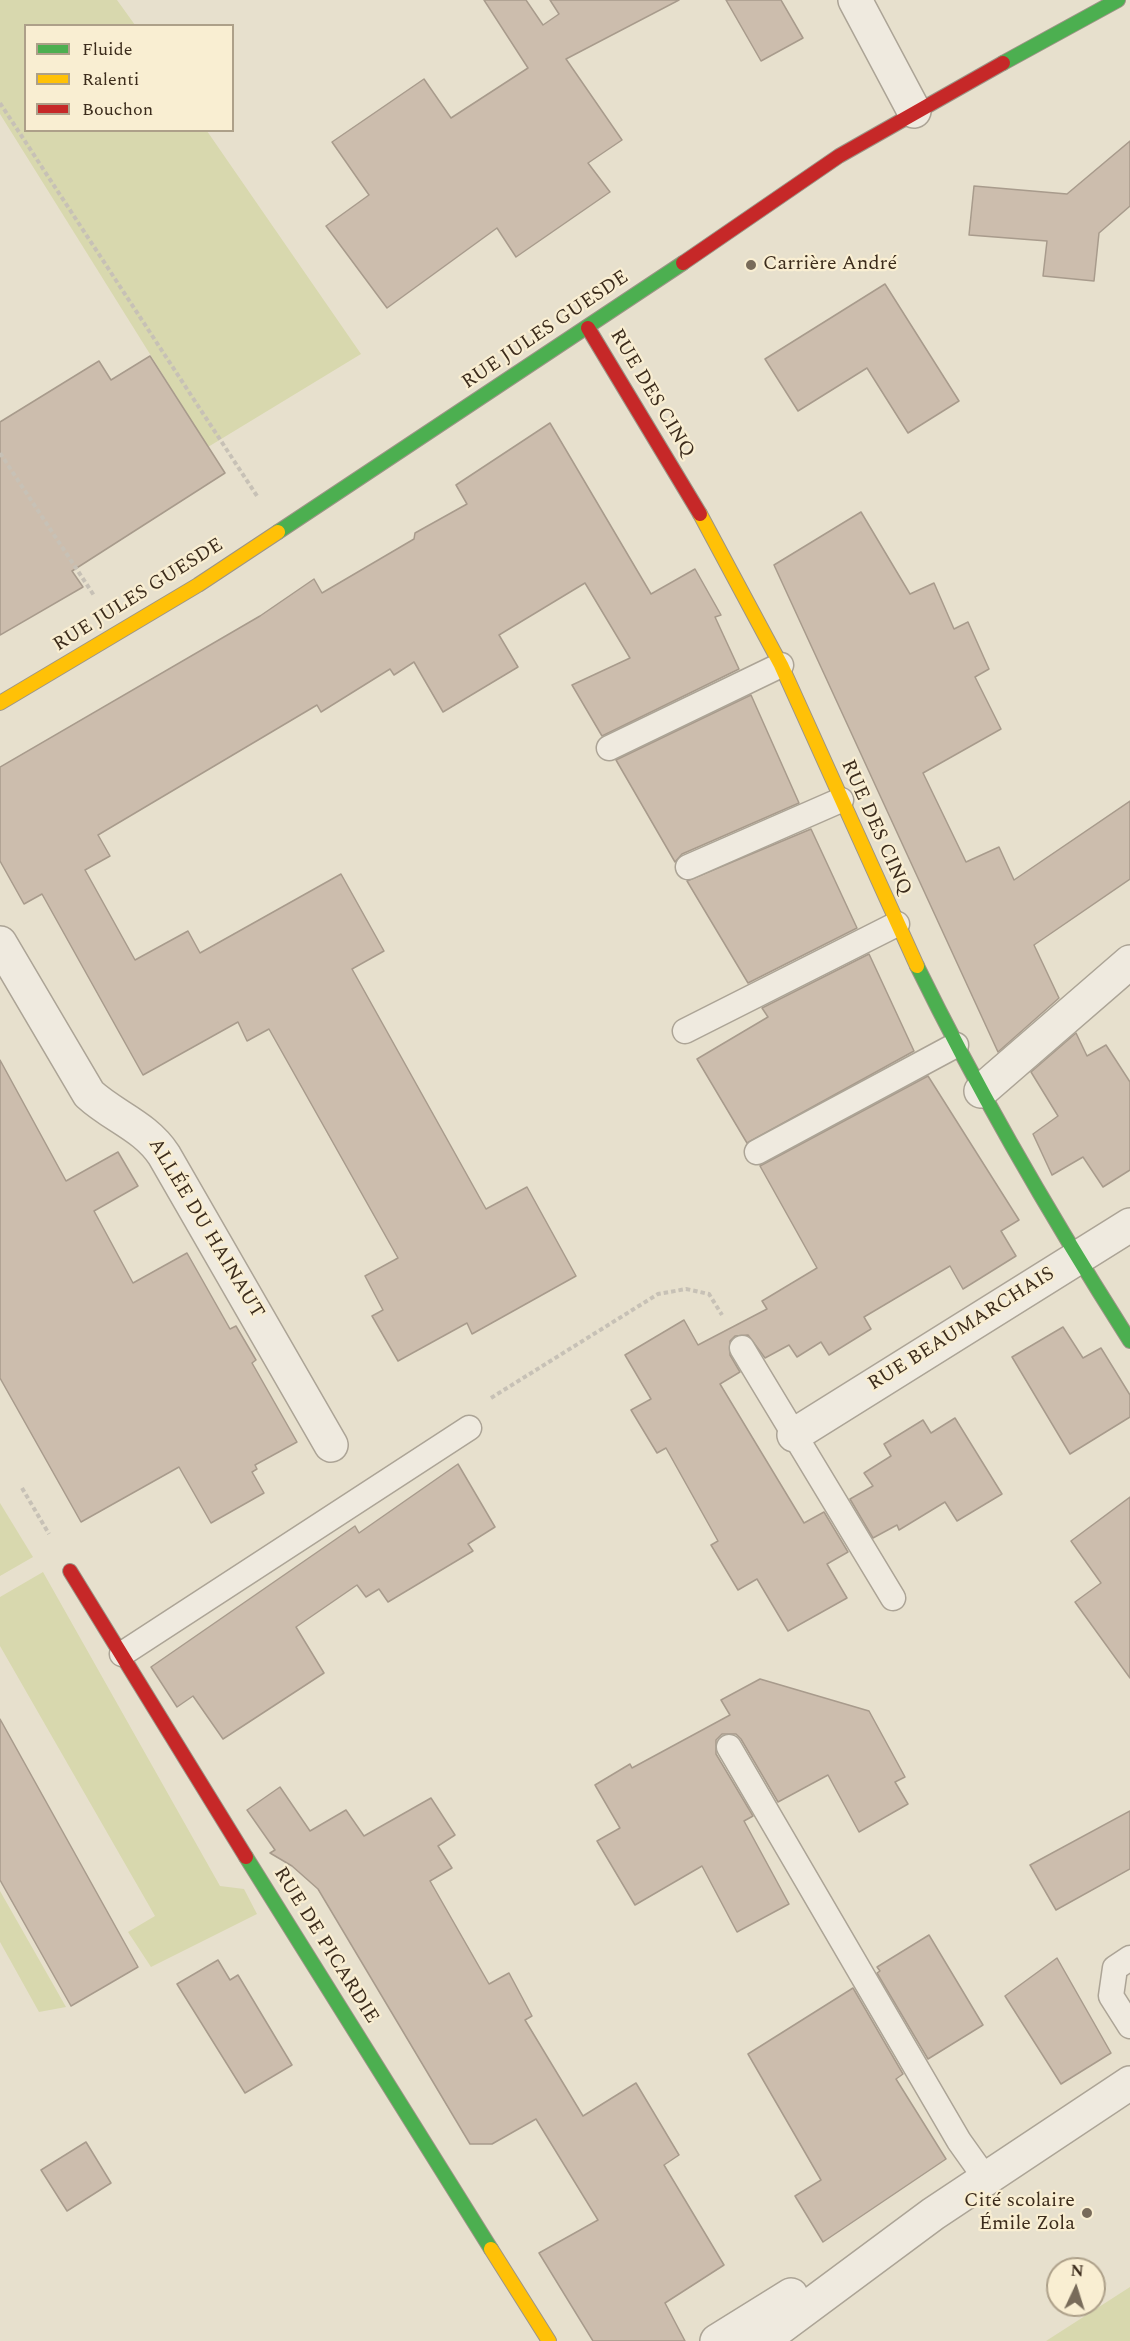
<!DOCTYPE html>
<meta charset="utf-8">
<style>
body{margin:0}
#map{position:relative;width:1130px;height:2341px;overflow:hidden;background:#e7e0cd;font-family:Spectral,serif}
canvas{display:block}
.legend{position:absolute;left:24px;top:24px;width:210px;height:108px;box-sizing:border-box;background:#f9eed2;border:2px solid #ada089;margin:0;padding:8px 10px;list-style:none;font-size:18px;color:#3c2c1c}
.legend li{display:flex;align-items:center;gap:12px;height:30px}
.legend b{width:30px;border:2px solid #ada089}
.north{position:absolute;left:1046px;top:2257px;width:60px;height:60px;box-sizing:border-box;background:#f9eed2;border:2px solid #ada089;border-radius:50%;rotate:4deg;font-size:16px;font-weight:700;line-height:24px;text-align:center;color:#3c2c1c}
.north::after{content:'';display:block;margin:auto;width:21px;height:27px;background:#786b5a;clip-path:polygon(50% 0,100% 100%,50% 72%,0 100%)}
</style>
<div id="map">
<canvas width="1130" height="2341"></canvas>
<ul class="legend">
<li><b style="height:8px;background:#4caf50"></b>Fluide</li>
<li><b style="height:8px;background:#ffc107"></b>Ralenti</li>
<li><b style="height:8px;background:#c62828"></b>Bouchon</li>
</ul>
<div class="north">N</div>
</div>
<script>
const ctx = document.querySelector('canvas').getContext('2d');
ctx.lineJoin = 'round';
function paint(path, color) { ctx.fillStyle = color; ctx.fill(path, 'evenodd'); }
function strokePath(path, color, width, dash) { ctx.strokeStyle = color; ctx.lineWidth = width; ctx.lineCap = dash ? 'butt' : 'round'; ctx.setLineDash(dash || []); ctx.stroke(path); }
function write(font, color, halo, rows, align = 'center') {
  ctx.font = font + ' Spectral,serif'; ctx.lineWidth = 4.5; ctx.setLineDash([]); ctx.textBaseline = 'middle'; ctx.strokeStyle = halo; ctx.fillStyle = color; for (const [text, x, y, turn = 0] of rows) {
    ctx.save(); ctx.translate(x, y); ctx.rotate((+turn || 0) * Math.PI / 180); ctx.textAlign = isNaN(turn) ? turn : align; if (halo) ctx.strokeText(text, 0, 0); ctx.fillText(text, 0, 0); ctx.restore();
  }
}
const green = new Path2D(`
 M 0,0 L 117,0 L 135,25 L 26,26 L 26,130 L 207,131 L 361,354 L 208,447 L 0,114 Z
 M 0,1503 L 33,1557 L 0,1576 Z
 M 43,1572 L 220,1886 L 244,1889 L 257,1914 L 151,1967 L 128,1932 L 155,1916 L 0,1646 L 0,1597 Z
 M 0,1891 L 66,2007 L 39,2012 L 0,1942 Z
 M 1130,2287 L 1130,2341 L 1046,2341 Z`);
const building = new Path2D(`
 M 484,0 L 526,0 L 543,25 L 559,14 L 550,0 L 679,0 L 566,59 L 622,140 L 588,163 L 610,192 L 516,257 L 497,228 L 387,308 L 326,226 L 369,195 L 332,142 L 424,79 L 451,118 L 528,68 Z
 M 726,0 L 781,0 L 803,38 L 761,61 Z
 M 1130,141 L 1130,206 L 1099,233 L 1094,281 L 1043,276 L 1047,241 L 969,235 L 974,186 L 1067,194 Z
 M 885,284 L 959,401 L 908,433 L 867,368 L 798,411 L 765,359 Z
 M 150,356 L 225,473 L 72,571 L 83,587 L 0,635 L 0,422 L 99,361 L 111,380 Z
 M 550,423 L 651,594 L 695,569 L 721,615 L 715,617 L 739,669 L 602,736 L 572,685 L 630,658 L 585,583 L 499,635 L 518,667 L 443,712 L 414,662 L 394,675 L 390,669 L 321,712 L 317,705 L 98,835 L 110,856 L 85,870 L 135,960 L 188,931 L 200,953 L 341,874 L 384,951 L 352,969 L 486,1209 L 527,1187 L 576,1276 L 472,1334 L 467,1323 L 398,1361 L 372,1316 L 383,1310 L 365,1276 L 398,1258 L 269,1029 L 247,1041 L 238,1022 L 143,1075 L 42,894 L 24,904 L 0,861 L 0,767 L 260,616 L 314,579 L 322,593 L 414,539 L 415,533 L 467,504 L 456,485 Z
 M 861,512 L 910,594 L 934,583 L 954,629 L 968,622 L 989,669 L 975,677 L 1001,729 L 923,773 L 966,862 L 999,847 L 1014,880 L 1130,801 L 1130,879 L 1034,945 L 1059,998 L 998,1052 L 774,565 Z
 M 751,695 L 799,803 L 682,854 L 675,862 L 616,760 Z
 M 811,829 L 857,928 L 748,983 L 687,881 Z
 M 869,954 L 914,1051 L 747,1143 L 697,1059 L 768,1017 L 762,1008 Z
 M 1076,1033 L 1087,1056 L 1106,1045 L 1130,1082 L 1130,1170 L 1103,1187 L 1083,1157 L 1052,1175 L 1033,1134 L 1058,1116 L 1031,1072 Z
 M 0,1060 L 66,1181 L 118,1152 L 138,1186 L 94,1211 L 133,1283 L 187,1253 L 230,1329 L 236,1326 L 256,1360 L 252,1363 L 297,1442 L 255,1465 L 257,1469 L 252,1472 L 264,1493 L 211,1523 L 179,1467 L 81,1522 L 0,1378 Z
 M 928,1076 L 1019,1220 L 1001,1231 L 1016,1256 L 963,1289 L 950,1266 L 864,1317 L 871,1329 L 829,1355 L 821,1342 L 797,1357 L 789,1345 L 765,1358 L 748,1335 L 735,1336 L 730,1341 L 730,1355 L 740,1372 L 720,1384 L 804,1523 L 824,1512 L 848,1552 L 827,1564 L 847,1598 L 788,1631 L 757,1579 L 738,1590 L 711,1545 L 718,1541 L 666,1448 L 657,1453 L 631,1410 L 651,1399 L 625,1355 L 684,1320 L 698,1345 L 767,1309 L 762,1301 L 817,1268 L 760,1166 Z
 M 1063,1327 L 1083,1358 L 1101,1348 L 1130,1395 L 1130,1417 L 1070,1454 L 1012,1357 Z
 M 955,1418 L 1002,1494 L 957,1521 L 945,1502 L 899,1530 L 897,1525 L 873,1538 L 850,1499 L 873,1486 L 864,1473 L 891,1456 L 884,1444 L 923,1420 L 931,1433 Z
 M 458,1464 L 495,1527 L 468,1544 L 473,1551 L 388,1602 L 379,1589 L 366,1597 L 357,1585 L 296,1627 L 324,1673 L 223,1739 L 193,1696 L 177,1707 L 151,1667 L 355,1526 L 359,1533 Z
 M 1130,1497 L 1130,1678 L 1075,1602 L 1101,1583 L 1071,1541 Z
 M 760,1679 L 869,1711 L 905,1777 L 895,1782 L 908,1804 L 859,1832 L 828,1775 L 778,1802 L 741,1739 L 736,1734 L 722,1734 L 716,1740 L 716,1754 L 753,1816 L 744,1821 L 789,1904 L 737,1932 L 702,1866 L 635,1905 L 597,1841 L 620,1828 L 595,1785 L 630,1764 L 632,1768 L 730,1715 L 721,1700 Z
 M 0,1719 L 138,1967 L 71,2006 L 0,1880 Z
 M 280,1787 L 310,1831 L 346,1810 L 364,1836 L 431,1798 L 455,1835 L 438,1846 L 452,1868 L 430,1881 L 489,1984 L 509,1973 L 532,2016 L 525,2020 L 583,2116 L 636,2083 L 679,2155 L 664,2165 L 724,2265 L 665,2303 L 685,2341 L 593,2341 L 539,2253 L 598,2220 L 536,2119 L 492,2144 L 470,2144 L 318,1889 L 292,1866 L 270,1853 L 275,1850 L 247,1810 Z
 M 1130,1811 L 1130,1869 L 1056,1910 L 1030,1865 Z
 M 929,1935 L 983,2025 L 928,2059 L 877,1973 L 880,1971 L 877,1967 Z
 M 1057,1958 L 1111,2053 L 1061,2084 L 1005,1996 Z
 M 218,1960 L 230,1980 L 238,1975 L 292,2065 L 245,2093 L 177,1984 Z
 M 853,1988 L 903,2074 L 896,2079 L 946,2159 L 823,2242 L 795,2196 L 821,2180 L 748,2054 Z
 M 86,2142 L 111,2183 L 67,2211 L 41,2170 Z`);
const path = new Path2D(`
 M 0,103 L 257,496
 M 0,453 L 95,597
 M 491,1398 L 658,1294 L 686,1289 L 709,1294 L 722,1315
 M 22,1488 L 49,1534`);
const lane = new Path2D(`
 M 609,748 L 781,665
 M 688,867 L 841,800
 M 685,1031 L 897,924
 M 757,1152 L 956,1045
 M 742,1348 L 893,1598
 M 122,1654 L 469,1428
 M 729,1747 L 959,2141 L 986,2179
 M 1130,1958 L 1115,1968 L 1111,1996 L 1130,2026`);
const street = new Path2D(`
 M 855,0 L 914,111
 M 0,943 L 89,1094 C 114,1117 145,1126 164,1155 L 331,1445
 M 981,1091 L 1130,962
 M 794,1435 L 1130,1225
 M 717,2341 L 791,2295
 M 762,2341 L 933,2214 L 1130,2083`);
const fast = new Path2D(`
 M 1003,63 L 1118,0
 M 278,532 L 683,263
 M 917,966 C 980,1095 1053,1220 1130,1341
 M 246,1857 L 491,2249`);
const slow = new Path2D(`
 M 700,514 L 781,665 L 917,966
 M 0,703 L 198,585 L 278,532
 M 491,2249 L 549,2341`);
const jam = new Path2D(`
 M 683,263 L 839,156 L 1003,63
 M 588,328 L 700,514
 M 70,1571 L 246,1857`);
const markers = [
 [751,265,6,"#786b5a"],
 [1087,2213,6,"#786b5a"]
];
const poiNames = [
 ["Carrière André",763,265],
 ["Cité scolaire",1075,2202,"right"],
 ["Émile Zola",1075,2225,"right"]
];
const streetNames = [
 ["RUE JULES GUESDE",546,331,-34],
 ["RUE DES CINQ",651,394,59],
 ["RUE JULES GUESDE",139,596,-32],
 ["RUE DES CINQ",875,828,66],
 ["ALLÉE DU HAINAUT",205,1229,59],
 ["RUE BEAUMARCHAIS",962,1330,-32],
 ["RUE DE PICARDIE",325,1946,58]
];
paint(green, '#d8d8ae');
paint(building, '#ccbdad');
strokePath(building, '#a89b8c', 1.5);
strokePath(lane, '#aca496', 27);
strokePath(street, '#aca496', 36);
strokePath(fast, '#9c9486', 16);
strokePath(slow, '#9c9486', 16);
strokePath(jam, '#9c9486', 16);
strokePath(path, '#c7c1b6', 4, [4.5, 3]);
strokePath(lane, '#efeadf', 24);
strokePath(street, '#efeadf', 33);
strokePath(fast, '#4caf50', 14);
strokePath(slow, '#ffc107', 14);
strokePath(jam, '#c62828', 14);
for (const [x, y, r, color] of markers) { const dot = new Path2D(); dot.arc(x, y, r, 0, 2 * Math.PI); ctx.fillStyle = color; ctx.fill(dot); strokePath(dot, '#f9eed2', 2); }
write('20px', '#3c2c1c', '#f9eed2', poiNames, 'left');
write('20px', '#3c2c1c', '#f9eed2', streetNames);
</script>
